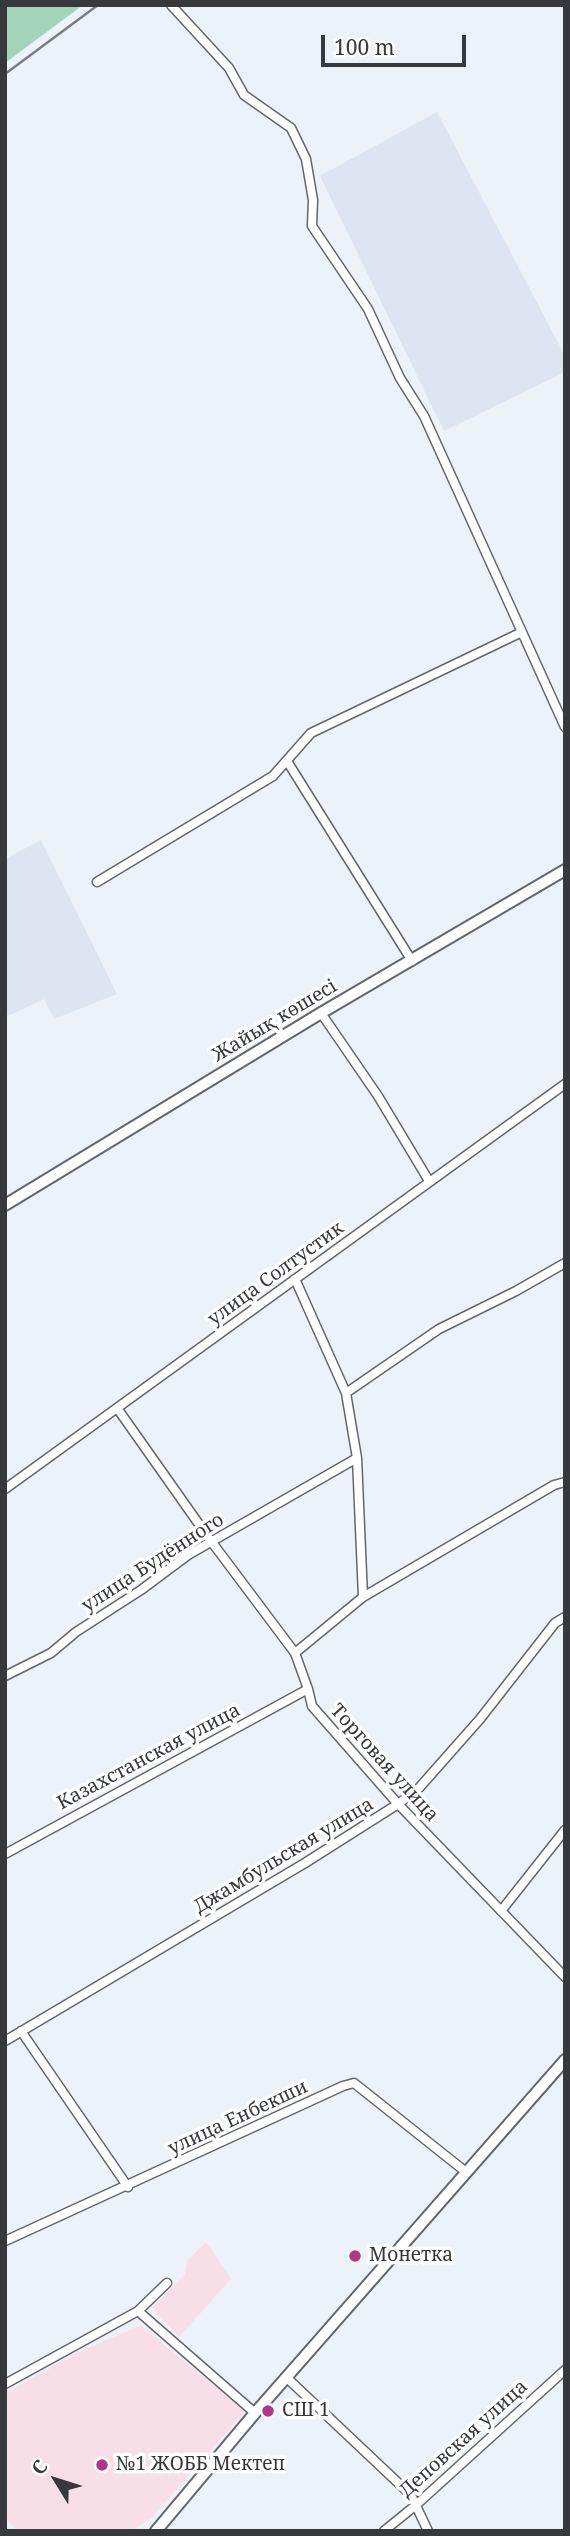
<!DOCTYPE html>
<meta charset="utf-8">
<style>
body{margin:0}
#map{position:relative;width:570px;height:2536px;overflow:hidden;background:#edf1f8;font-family:"Noto Serif",serif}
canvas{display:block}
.frame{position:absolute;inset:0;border:7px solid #37383b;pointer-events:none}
.north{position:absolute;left:21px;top:2445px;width:70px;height:70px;-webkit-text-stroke:5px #fefefe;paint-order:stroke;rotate:308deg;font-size:19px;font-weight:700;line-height:28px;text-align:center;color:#37383b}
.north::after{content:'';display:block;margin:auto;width:24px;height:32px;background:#37383b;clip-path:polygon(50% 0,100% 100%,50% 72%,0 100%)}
.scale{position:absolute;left:321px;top:35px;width:145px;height:32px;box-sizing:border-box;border:4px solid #37383b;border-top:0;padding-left:9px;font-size:21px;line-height:24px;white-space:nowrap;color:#37383b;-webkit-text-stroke:5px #fefefe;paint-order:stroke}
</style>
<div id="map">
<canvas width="570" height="2536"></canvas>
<div class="frame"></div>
<div class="north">С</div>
<div class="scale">100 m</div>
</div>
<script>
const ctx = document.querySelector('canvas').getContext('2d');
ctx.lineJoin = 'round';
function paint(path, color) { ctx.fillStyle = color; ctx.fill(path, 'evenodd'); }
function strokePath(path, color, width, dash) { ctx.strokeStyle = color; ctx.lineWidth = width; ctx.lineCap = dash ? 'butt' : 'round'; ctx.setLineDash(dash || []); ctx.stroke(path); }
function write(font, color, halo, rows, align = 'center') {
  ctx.font = font + ' "Noto Serif",serif'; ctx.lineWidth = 7; ctx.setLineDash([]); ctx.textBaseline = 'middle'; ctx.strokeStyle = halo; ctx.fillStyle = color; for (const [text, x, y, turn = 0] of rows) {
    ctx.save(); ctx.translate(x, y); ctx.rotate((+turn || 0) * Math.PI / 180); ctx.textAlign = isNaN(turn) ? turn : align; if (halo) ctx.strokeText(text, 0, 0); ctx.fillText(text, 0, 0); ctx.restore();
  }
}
const built = new Path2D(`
 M 437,112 L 565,356 L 565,372 L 444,431 L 320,176 Z
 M 41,840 L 117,994 L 54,1019 L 44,999 L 8,1016 L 5,1010 L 5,859 Z`);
const education = new Path2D(`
 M 206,2242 L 231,2279 L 179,2337 L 152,2308 L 185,2274 L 187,2261 Z
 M 141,2325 L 245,2412 L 151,2518 L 132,2531 L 18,2531 L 5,2518 L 5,2393 L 77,2353 Z`);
const green = new Path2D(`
 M 5,5 L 83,5 L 5,63 Z`);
const street = new Path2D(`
 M 171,5 L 229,68 L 244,95 L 291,128 L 306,159 L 313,200 L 312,226 L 368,309 L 400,378 L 424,416 L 565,727
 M 287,761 L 412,961
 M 97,882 L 273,776 L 311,733 L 522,632
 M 321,1013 L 378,1096 L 429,1181
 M 346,1393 L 439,1329 L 516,1291 L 565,1263
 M 117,1408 L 208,1537 L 295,1653 L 308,1689 L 312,1706 L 398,1804 L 565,1977
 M 5,1489 L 565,1084
 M 363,1597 L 554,1485 L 565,1482
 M 295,1653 L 363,1597 L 357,1458 L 346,1393 L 295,1279
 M 5,1676 L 51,1653 L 76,1632 L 141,1590 L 188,1555 L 357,1458
 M 5,1854 L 308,1689
 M 501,1911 L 565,1830
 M 21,2031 L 128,2187
 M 5,2041 L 305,1863 L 398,1804 L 419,1788 L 480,1719 L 555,1623 L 565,1617
 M 5,2241 L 343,2086 L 354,2083 L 466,2172
 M 138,2311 L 255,2413
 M 287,2378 L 411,2495 L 428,2531
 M 5,2384 L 138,2311 L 167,2283
 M 384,2531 L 416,2505 L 565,2370`);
const secondary = new Path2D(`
 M 5,1205 L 321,1013 L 565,870
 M 156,2531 L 255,2413 L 565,2060`);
const rail = new Path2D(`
 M 5,74 L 98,5`);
const markers = [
 [355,2256,7,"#af378b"],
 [268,2411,7,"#af378b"],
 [102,2465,7,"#af378b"]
];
const streetNames = [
 ["Жайық көшесі",275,1021,-31],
 ["улица Солтустик",276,1274,-36],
 ["улица Будённого",153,1563,-33],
 ["Казахстанская улица",149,1757,-28],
 ["Торговая улица",384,1763,48],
 ["Джамбульская улица",284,1856,-31],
 ["улица Енбекши",238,2118,-25],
 ["Деповская улица",464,2439,-42]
];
const poiNames = [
 ["Монетка",369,2256],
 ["СШ 1",282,2411],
 ["№1 ЖОББ Мектеп",116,2465]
];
paint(built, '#dde5f2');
paint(education, '#f8dfe7');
paint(green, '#a3d3b8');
strokePath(street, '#63666c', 11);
strokePath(secondary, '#63666c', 14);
strokePath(street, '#fff', 8);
strokePath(secondary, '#fff', 10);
strokePath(rail, '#7b7d81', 2.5);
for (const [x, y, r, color] of markers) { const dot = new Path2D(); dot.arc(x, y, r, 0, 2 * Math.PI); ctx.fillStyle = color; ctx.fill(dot); strokePath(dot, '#fefefe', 2.5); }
write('19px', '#37383b', '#fefefe', streetNames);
write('19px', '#37383b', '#fefefe', poiNames, 'left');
</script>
